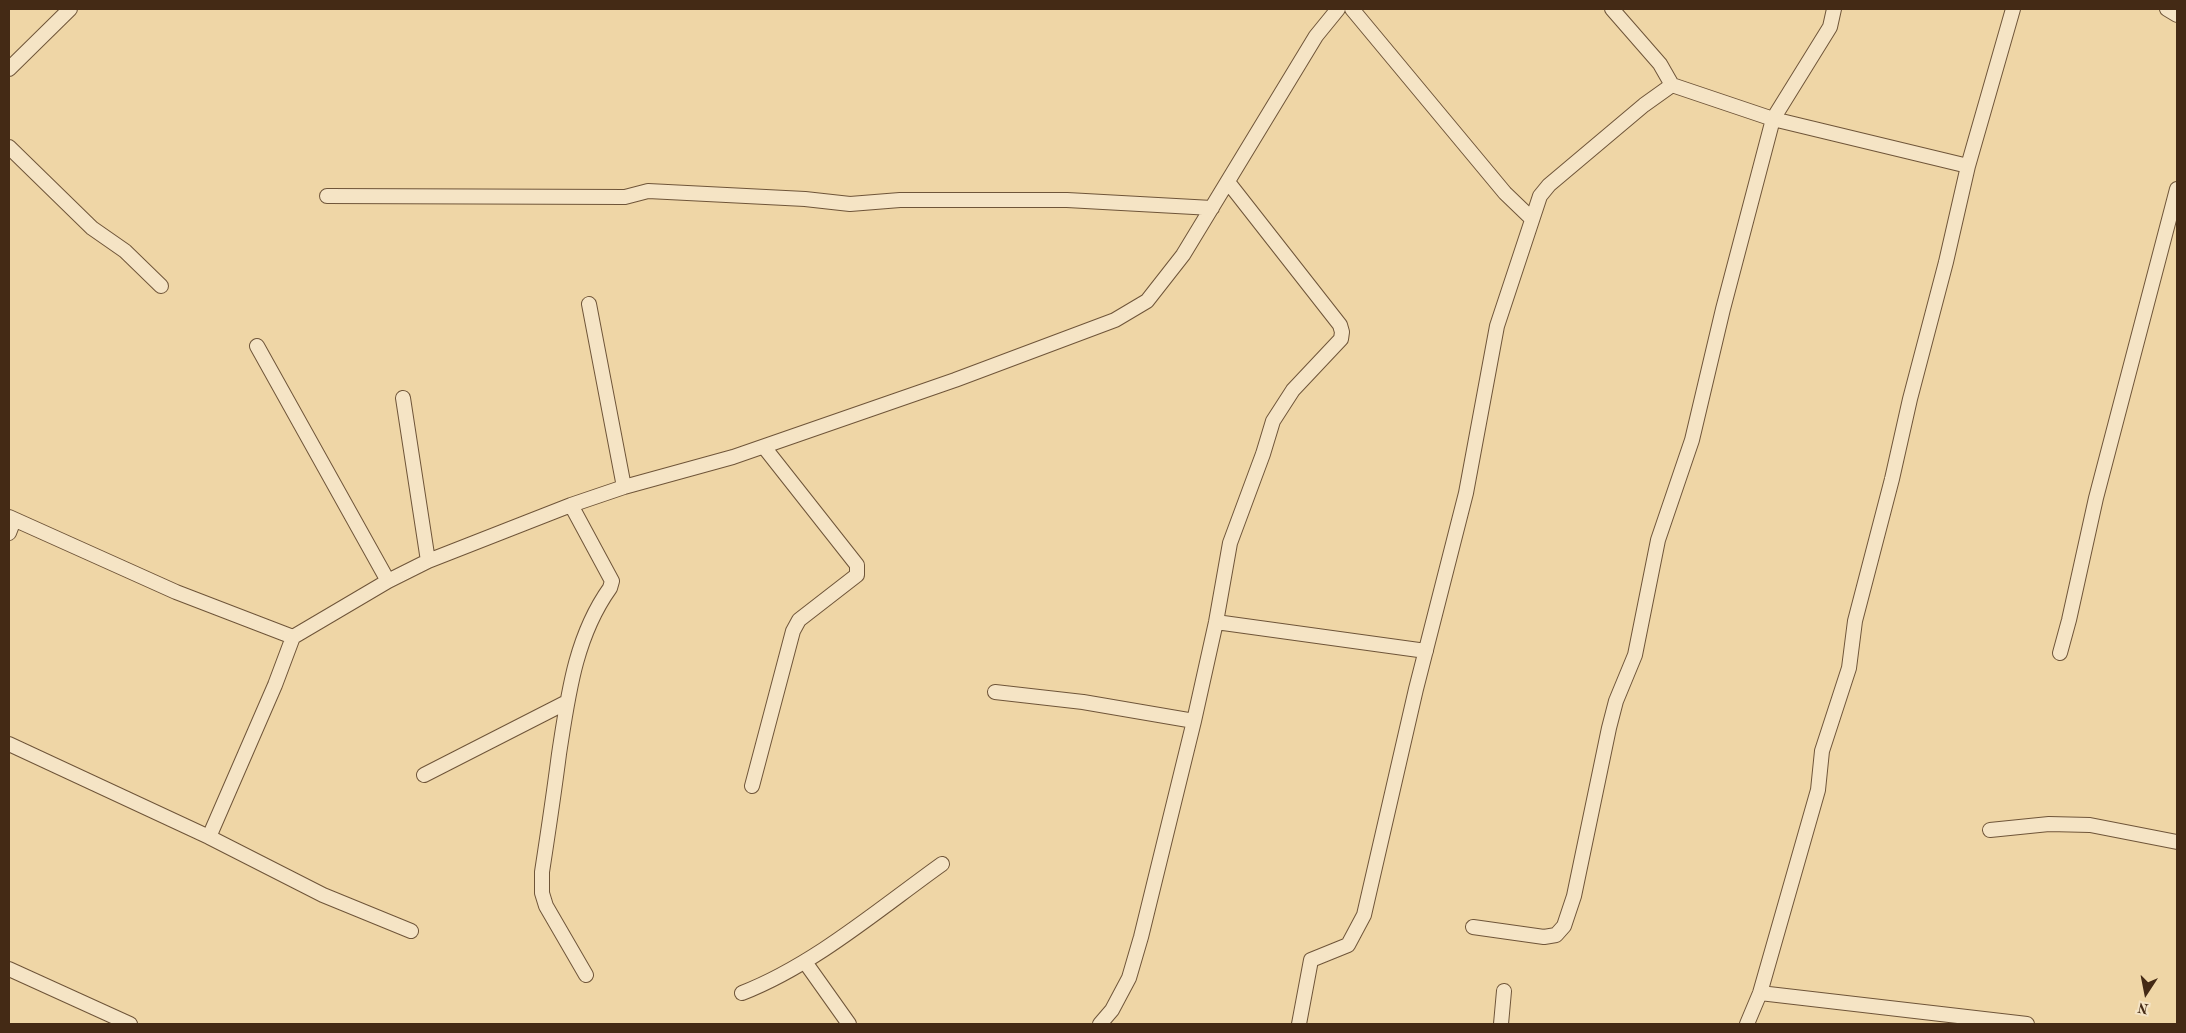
<!DOCTYPE html>
<style>
body{margin:0}
#map{position:relative;width:2186px;height:1033px;overflow:hidden;background:#efd6a6;font-family:"Old Standard TT",serif}
canvas{display:block}
.frame{position:absolute;inset:0;border:10px solid #442a15;pointer-events:none}
.north{position:absolute;left:2121px;top:968px;width:50px;height:50px;-webkit-text-stroke:4px #f5e4c5;paint-order:stroke;rotate:191deg;font-size:14px;font-weight:700;line-height:20px;text-align:center;color:#442a15}
.north::after{content:'';display:block;margin:auto;width:18px;height:22px;background:#442a15;clip-path:polygon(50% 0,100% 100%,50% 72%,0 100%)}
</style>
<div id="map">
<canvas width="2186" height="1033"></canvas>
<div class="frame"></div>
<div class="north">N</div>
</div>
<script>
const ctx = document.querySelector('canvas').getContext('2d');
ctx.lineJoin = 'round';
function strokePath(path, color, width, dash) { ctx.strokeStyle = color; ctx.lineWidth = width; ctx.lineCap = dash ? 'butt' : 'round'; ctx.setLineDash(dash || []); ctx.stroke(path); }
const street = new Path2D(`
 M 1352,9 L 1505,193 L 1532,219
 M 1612,9 L 1660,64 L 1672,85 L 1773,119 L 1968,166
 M 2167,9 L 2177,15
 M 9,69 L 70,9
 M 9,147 L 92,228 L 125,251 L 161,286
 M 327,196 L 625,197 L 648,191 L 805,199 L 850,204 L 900,200 L 1067,200 L 1212,208
 M 589,304 L 624,487
 M 257,346 L 388,581
 M 403,398 L 428,561
 M 571,505 L 612,581 L 610,588 C 575,637 568,696 559,754 C 554,793 548,833 542,872 L 542,893 L 546,906 L 586,975
 M 9,517 L 176,592 L 293,637
 M 9,533 L 14,520
 M 1216,622 L 1426,651
 M 2060,653 L 2069,620 L 2096,498 L 2177,189
 M 995,692 L 1083,702 L 1194,721
 M 9,744 L 209,837 L 323,895 L 411,931
 M 424,775 L 567,702
 M 752,786 L 793,631 L 799,620 L 857,575 L 857,565 L 764,447
 M 1990,830 L 2049,824 L 2090,825 L 2177,842
 M 209,837 L 275,685 L 293,637 L 388,581 L 428,561 L 571,505 L 624,487 L 733,457 L 955,380 L 1115,320 L 1147,301 L 1183,255 L 1316,36 L 1338,9
 M 1473,927 L 1544,937 L 1556,935 L 1564,926 L 1574,896 L 1609,728 L 1616,701 L 1635,655 L 1658,540 L 1692,440 L 1723,309 L 1773,119 L 1830,27 L 1834,9
 M 805,962 L 849,1024
 M 9,969 L 130,1024
 M 742,993 C 814,965 879,909 942,864
 M 1760,993 L 2027,1024
 M 1100,1024 L 1112,1010 L 1129,978 L 1141,937 L 1194,721 L 1216,622 L 1230,543 L 1263,454 L 1273,421 L 1293,390 L 1341,339 L 1342,332 L 1340,325 L 1228,182
 M 1299,1024 L 1311,960 L 1348,945 L 1364,915 L 1416,689 L 1466,493 L 1497,326 L 1540,196 L 1549,185 L 1644,105 L 1672,85
 M 1501,1024 L 1504,991
 M 1747,1024 L 1760,993 L 1818,790 L 1822,751 L 1849,668 L 1855,621 L 1892,479 L 1910,399 L 1946,262 L 1968,166 L 2013,9`);
strokePath(street, '#6f5539', 16);
strokePath(street, '#f5e4c5', 14);
</script>
